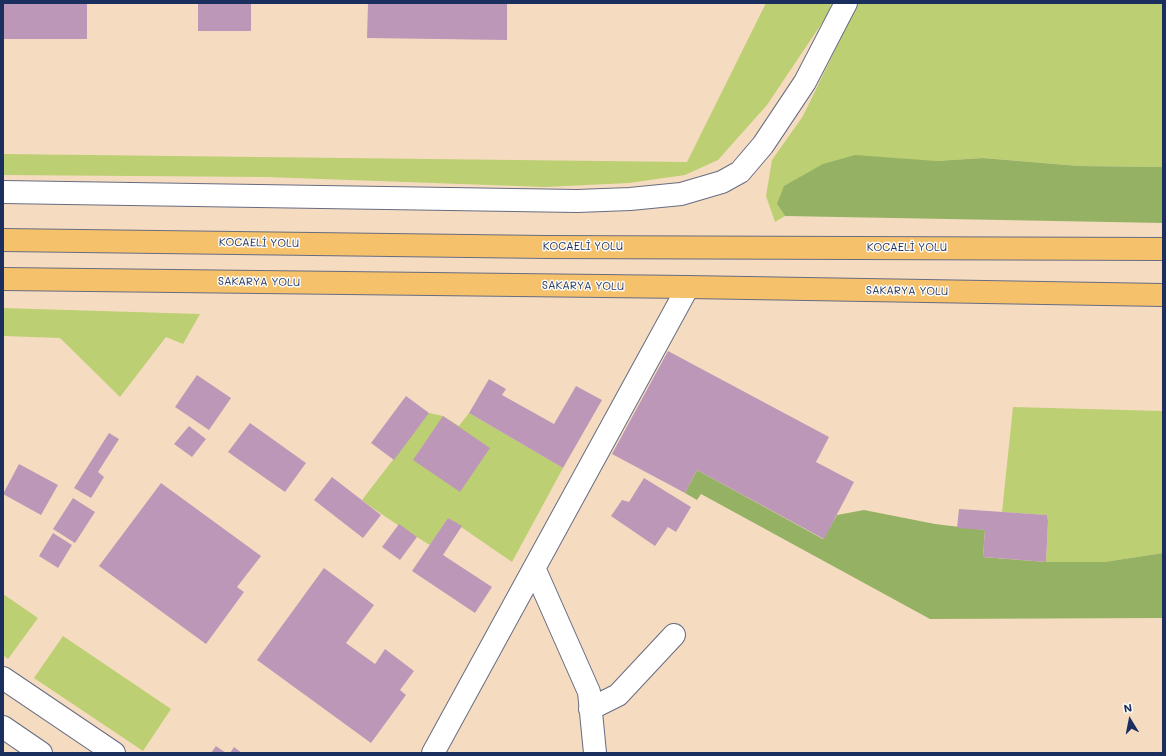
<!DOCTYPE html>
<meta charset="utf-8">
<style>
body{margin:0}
#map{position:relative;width:1166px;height:756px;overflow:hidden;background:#f5dcc1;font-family:Mali,sans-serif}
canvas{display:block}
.frame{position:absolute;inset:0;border:4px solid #1b2f5e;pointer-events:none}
.north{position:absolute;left:1110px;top:700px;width:40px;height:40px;-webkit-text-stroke:3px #fdfcf7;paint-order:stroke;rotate:350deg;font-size:11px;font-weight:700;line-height:16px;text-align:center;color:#1b2f5e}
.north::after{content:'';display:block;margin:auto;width:14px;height:18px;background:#1b2f5e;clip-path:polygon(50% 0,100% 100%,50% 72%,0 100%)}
</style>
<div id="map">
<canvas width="1166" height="756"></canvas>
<div class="frame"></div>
<div class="north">N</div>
</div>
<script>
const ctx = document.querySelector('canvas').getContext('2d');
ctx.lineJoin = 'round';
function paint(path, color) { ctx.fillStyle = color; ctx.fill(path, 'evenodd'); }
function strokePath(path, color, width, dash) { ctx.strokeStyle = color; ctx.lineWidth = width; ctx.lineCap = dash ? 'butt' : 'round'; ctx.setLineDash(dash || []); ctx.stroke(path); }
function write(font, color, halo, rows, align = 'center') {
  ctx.font = font + ' Mali,sans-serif'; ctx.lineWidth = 3; ctx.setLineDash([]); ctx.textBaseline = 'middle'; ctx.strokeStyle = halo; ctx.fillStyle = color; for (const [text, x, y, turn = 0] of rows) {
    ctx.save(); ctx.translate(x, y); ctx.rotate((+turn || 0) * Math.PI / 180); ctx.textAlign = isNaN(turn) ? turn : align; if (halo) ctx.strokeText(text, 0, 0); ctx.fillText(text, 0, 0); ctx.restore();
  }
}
const green = new Path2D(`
 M 766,3 L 832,3 L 826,17 L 767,105 L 718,160 L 685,175 L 629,183 L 545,187 L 266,177 L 3,175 L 3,154 L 687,162 Z
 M 858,3 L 1163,3 L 1163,167 L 1079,166 L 983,158 L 936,161 L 777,204 L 785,216 L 775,222 L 766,196 L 772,160 L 803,116 Z
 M 3,308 L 200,314 L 183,344 L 166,337 L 120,397 L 60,338 L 3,336 Z
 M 1013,407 L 1163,411 L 1163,553 L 1104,562 L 1046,562 L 1048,521 L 1047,515 L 1002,512 Z
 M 429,413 L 443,416 L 459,426 L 469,413 L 563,468 L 512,562 L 448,518 L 430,545 C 407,531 383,516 362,500 Z
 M 3,594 L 38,618 L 8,659 L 3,655 Z
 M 63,636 L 171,709 L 143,751 L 34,678 Z`);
const forest = new Path2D(`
 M 855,155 L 936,161 L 983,158 L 1079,166 L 1163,167 L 1163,223 L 785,216 L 777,204 L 784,186 L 823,164 Z
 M 697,470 L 823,539 L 837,515 L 864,510 L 935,524 L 985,530 L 983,557 L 1046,562 L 1104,562 L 1163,553 L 1163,618 L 930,619 L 701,494 L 697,500 L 685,493 Z`);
const building = new Path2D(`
 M 3,3 L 87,3 L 87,39 L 3,39 Z
 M 198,3 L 251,3 L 251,31 L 198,31 Z
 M 368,3 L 507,3 L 507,40 L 367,38 Z
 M 668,351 L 829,437 L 816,462 L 854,482 L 824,539 L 697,470 L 685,493 L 612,454 Z
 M 197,375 L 231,398 L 209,430 L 175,407 Z
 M 489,379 L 506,389 L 502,395 L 554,424 L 576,386 L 602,400 L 563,468 L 469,413 Z
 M 406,396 L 429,413 L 394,460 L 371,443 Z
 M 443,416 L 490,448 L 460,492 L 413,460 Z
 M 250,423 L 306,463 L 285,492 L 228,452 Z
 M 189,426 L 206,439 L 192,457 L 174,444 Z
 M 109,433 L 119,439 L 98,472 L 104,477 L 91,498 L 74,488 Z
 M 19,464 L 58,485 L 41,515 L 3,494 Z
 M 332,477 L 381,515 L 363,538 L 314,500 Z
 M 644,478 L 691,507 L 676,532 L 668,527 L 655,546 L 611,516 L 622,500 L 629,502 Z
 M 161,483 L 261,556 L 237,587 L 244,592 L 206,644 L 99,566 Z
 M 73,498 L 95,512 L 75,543 L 53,529 Z
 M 959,509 L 1047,515 L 1048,521 L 1046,562 L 983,557 L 985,530 L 957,528 Z
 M 448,518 L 462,526 L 443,555 L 492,587 L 475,613 L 412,571 Z
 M 399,524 L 417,537 L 400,560 L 382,547 Z
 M 53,533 L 72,545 L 58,568 L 39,556 Z
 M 324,568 L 374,605 L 346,643 L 375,664 L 385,649 L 414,671 L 400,690 L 406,695 L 371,743 L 257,660 Z
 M 216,746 L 226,753 L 211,753 Z
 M 234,747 L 242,753 L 230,753 Z`);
const minor = new Path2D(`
 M 3,192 L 577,201 L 630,199 L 681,194 L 722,182 L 740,172 L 763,145 L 805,82 L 846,3
 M 535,570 L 589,692 L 595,753
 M 3,678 L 114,753
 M 590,709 L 618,695 L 674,635
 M 3,727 L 41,753
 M 433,753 L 688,287`);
const highway = new Path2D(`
 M 3,240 L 546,247 L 1163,249
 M 3,279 L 688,287 L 1163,295`);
const streetNames = [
 ["KOCAELİ YOLU",259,243,1],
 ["KOCAELİ YOLU",583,247],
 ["KOCAELİ YOLU",907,248],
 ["SAKARYA YOLU",259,282,1],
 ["SAKARYA YOLU",583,286,1],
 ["SAKARYA YOLU",907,291,1]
];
paint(green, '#bccf72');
paint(forest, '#95b264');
paint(building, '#bd97b8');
strokePath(minor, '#676c81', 24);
strokePath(highway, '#676c81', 24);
strokePath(minor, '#fff', 22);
strokePath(highway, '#f6c16b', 22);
write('11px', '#1b2f5e', '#fdfcf7', streetNames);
</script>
